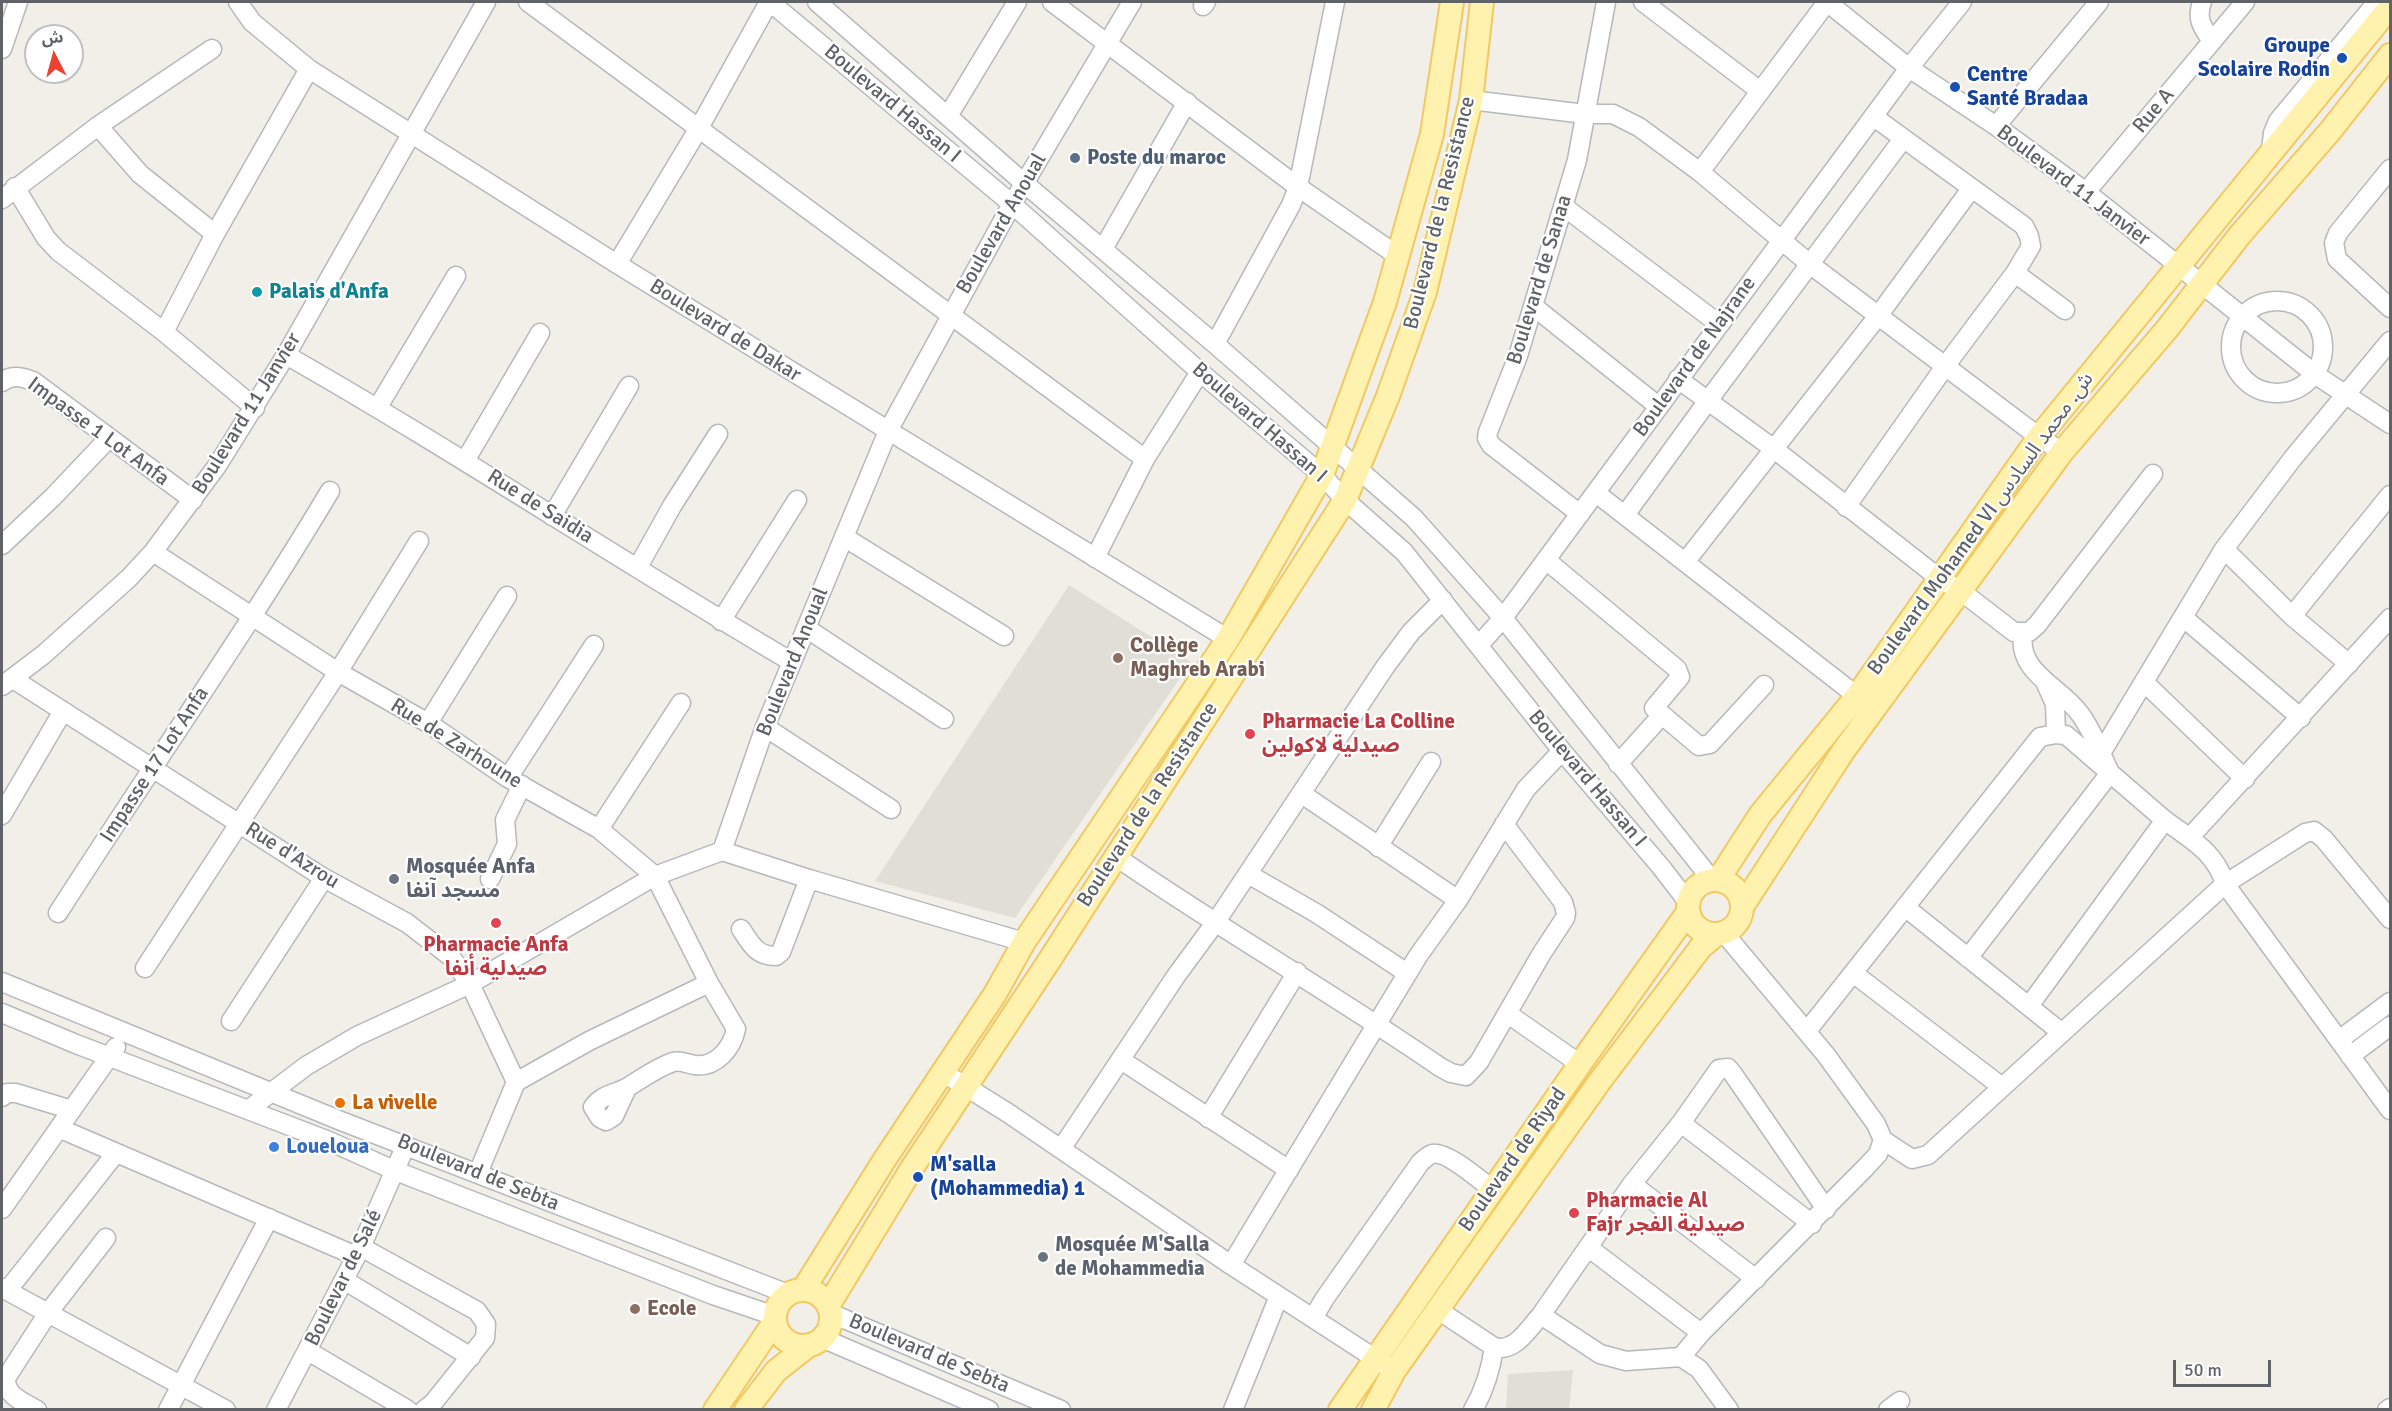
<!DOCTYPE html>
<meta charset="utf-8">
<style>
body{margin:0}
#map{position:relative;width:2392px;height:1411px;overflow:hidden;background:#f1efe8;font-family:Signika,"Noto Sans Arabic",sans-serif}
canvas{display:block}
.frame{position:absolute;inset:0;border:3px solid #5f6368;pointer-events:none}
.north{position:absolute;left:24px;top:24px;width:60px;height:60px;box-sizing:border-box;background:#fff;border:2px solid #bfc1c3;border-radius:50%;rotate:354deg;font-size:16px;font-weight:700;line-height:24px;text-align:center;color:#5f6368}
.north::after{content:'';display:block;margin:auto;width:21px;height:27px;background:#ea4335;clip-path:polygon(50% 0,100% 100%,50% 72%,0 100%)}
.scale{position:absolute;left:2173px;top:1360px;width:98px;height:27px;box-sizing:border-box;border:3px solid #5f6368;border-top:0;padding-left:8px;font-size:18px;line-height:21px;white-space:nowrap;color:#5f6368;-webkit-text-stroke:4px #fff;paint-order:stroke}
</style>
<div id="map">
<canvas width="2392" height="1411"></canvas>
<div class="frame"></div>
<div class="north">ش</div>
<div class="scale">50 m</div>
</div>
<script>
const ctx = document.querySelector('canvas').getContext('2d');
ctx.lineJoin = 'round';
function paint(path, color) { ctx.fillStyle = color; ctx.fill(path, 'evenodd'); }
function strokePath(path, color, width, dash) { ctx.strokeStyle = color; ctx.lineWidth = width; ctx.lineCap = dash ? 'butt' : 'round'; ctx.setLineDash(dash || []); ctx.stroke(path); }
function write(font, color, halo, rows, align = 'center') {
  ctx.font = font + ' Signika,"Noto Sans Arabic",sans-serif'; ctx.lineWidth = 4.5; ctx.setLineDash([]); ctx.textBaseline = 'middle'; ctx.strokeStyle = halo; ctx.fillStyle = color; for (const [text, x, y, turn = 0] of rows) {
    ctx.save(); ctx.translate(x, y); ctx.rotate((+turn || 0) * Math.PI / 180); ctx.textAlign = isNaN(turn) ? turn : align; if (halo) ctx.strokeText(text, 0, 0); ctx.fillText(text, 0, 0); ctx.restore();
  }
}
const education = new Path2D(`
 M 1069,585 L 1191,662 L 1015,918 L 875,881 Z
 M 1573,1370 L 1569,1409 L 1506,1409 L 1508,1374 Z`);
const minor = new Path2D(`
 M 238,2 L 252,22 L 309,69 L 617,264 L 1228,639
 M 528,2 L 1145,459
 M 770,2 L 1012,204 L 1200,372 L 1322,475 L 1345,500 L 1404,552 L 1562,751 L 1661,867 L 1688,902
 M 817,2 L 1024,183 L 1215,344 L 1414,518 L 1503,618 L 1712,880
 M 1052,2 L 1298,187 L 1398,256
 M 1643,2 L 1760,91
 M 1827,2 L 1909,68 L 1996,126 L 2086,192 L 2316,375 L 2390,424
 M 2202,2 C 2196,19 2202,27 2212,41
 M 1203,6 L 1206,2
 M 2,49 L 18,2
 M 1471,100 L 1585,114 L 1613,114 L 1639,127 L 1700,172 L 1811,265 L 2039,437 L 2062,452
 M 948,116 L 1017,2
 M 98,126 L 140,174 L 215,234
 M 1996,126 L 2099,2
 M 2271,151 L 2273,133 L 2278,121 L 2377,2
 M 2390,169 L 2338,233 L 2334,243 L 2337,259 L 2390,308
 M 1700,172 L 1827,2
 M 15,187 L 46,238 L 58,251 L 164,332 L 255,408
 M 2086,192 L 2245,2
 M 2,199 L 98,126 L 212,49
 M 1563,206 L 1719,324
 M 1103,249 L 1187,102
 M 617,264 L 699,128 L 769,2
 M 2015,273 L 2065,310
 M2231 347a46 46 0 1 1 92 0a46 46 0 1 1-92 0Z
 M 1533,306 L 1658,406
 M 164,332 L 215,234 L 309,69
 M 1215,344 L 1291,205 L 1298,187 L 1335,2
 M 286,355 C 458,453 622,562 792,662
 M 1678,379 L 1774,449 L 1939,578 L 1962,592 L 2014,632 L 2029,632 L 2037,625 L 2153,474
 M 2,382 C 12,374 22,377 33,381 L 193,500
 M 378,407 L 456,276
 M 465,461 L 540,333
 M 1596,493 L 1857,696
 M 1846,507 L 1946,365 L 2015,273 L 2031,246 L 2029,236 L 2024,226 L 1874,117
 M 1580,514 L 1491,445 L 1487,438 L 1488,432 L 1518,356 L 1577,160 L 1606,2
 M 1625,515 L 1707,402 L 1903,139
 M 552,516 L 629,386
 M 844,537 L 1004,636
 M 2,545 L 53,497 L 108,439
 M 2224,549 L 2292,616 L 2349,664
 M 153,552 L 338,672 L 428,723 L 508,778 L 599,829 L 655,876 L 709,983 L 736,1029 C 732,1048 716,1068 695,1065 C 687,1064 681,1060 673,1062 C 656,1068 643,1078 628,1087 C 616,1094 602,1094 593,1107 L 600,1118 L 606,1121 L 614,1116 L 627,1088
 M 1095,558 L 1145,459 L 1200,372
 M 1546,560 L 1677,669 L 1680,677 L 1654,708 L 1699,746 L 1710,744 L 1764,685
 M 1686,561 L 1878,316 L 1971,189
 M 638,567 L 672,506 L 718,434
 M 2292,616 L 2390,495
 M 2184,618 L 2301,718
 M 721,621 L 797,500
 M 806,628 L 944,719
 M 1479,645 L 1503,618 L 1909,68 L 1962,2
 M 13,679 L 324,878 L 407,923 L 451,957 L 470,984 L 516,1082
 M 2145,683 L 2245,779
 M 2046,684 L 2055,704 L 2056,734
 M 2,686 L 43,655 L 129,578 L 153,552 L 217,466 L 286,355 L 486,2
 M 428,723 L 507,596
 M 765,727 L 891,809
 M 2101,753 L 2224,549 L 2293,458 L 2390,341
 M 1618,764 L 1662,715
 M 508,778 L 594,645
 M 1302,794 L 1458,900
 M 2,815 L 63,711
 M 599,829 L 681,703
 M 2190,837 L 2390,618
 M 1378,847 L 1431,762
 M 722,851 L 809,879 L 1024,942
 M 1115,856 C 1222,930 1334,994 1440,1067 L 1451,1073 L 1466,1076 L 1479,1062 L 1542,953 L 1565,918 L 1566,913 L 1563,902 L 1504,824
 M 1248,874 L 1316,913 L 1407,973
 M 490,879 L 507,844 L 505,820 L 522,785
 M 1905,907 L 2062,1033
 M 58,913 C 148,772 244,635 330,491
 M 2390,919 L 2324,839 L 2314,831 L 2305,833 L 2225,884 L 2390,1110
 M 741,929 C 751,944 756,956 776,956 L 781,952 L 809,879
 M 1968,958 L 2110,773 C 2101,754 2093,731 2080,714 C 2061,687 2017,673 2023,634
 M 145,968 L 338,672 L 419,541
 M 1853,973 L 2002,1087
 M 2,982 L 341,1121 L 788,1294
 M 2029,1006 L 2165,820
 M 2,1013 L 76,1044 L 329,1141 L 396,1171 L 713,1295 L 775,1316
 M 1508,1014 L 1580,1064
 M 231,1021 L 324,878
 M 1807,1031 L 2040,737 L 2056,734 L 2066,735 C 2097,762 2129,789 2160,816 C 2186,838 2214,848 2225,884 L 1928,1155 L 1912,1159 L 1883,1140
 M 2339,1040 L 2390,1002
 M 2350,1056 L 2390,1026
 M 1121,1060 L 1289,1170
 M 944,1073 L 1008,1113 L 1231,1265 L 1385,1365
 M 2,1097 L 7,1093 L 16,1093 L 72,1110
 M 248,1110 L 306,1066 L 357,1036 L 470,984 L 655,876 L 722,851 L 765,727 L 888,431 L 1012,204 L 1132,2
 M 1208,1118 L 1297,972
 M 1681,1123 L 1812,1224
 M 61,1129 L 356,1256
 M 1061,1149 L 1176,976 L 1215,923 L 1385,667 L 1411,632 L 1443,600
 M 478,1173 L 516,1082 L 589,1041 L 709,983
 M 1632,1184 L 1756,1279
 M 2,1209 L 116,1047
 M 361,1247 L 477,1311 L 486,1324 L 485,1338 L 433,1403 L 424,1410
 M 1589,1248 L 1701,1333
 M 1231,1265 L 1418,956 L 1458,900 L 1526,789 L 1562,751
 M 344,1280 L 471,1357
 M 2,1288 L 226,1410
 M 7,1291 L 116,1153
 M 1438,1310 L 1494,1347 C 1515,1353 1528,1329 1541,1315 L 1600,1354 L 1626,1361 L 1681,1357 L 1699,1369 L 1729,1410
 M 830,1313 L 1061,1410
 M 1541,1315 L 1632,1184 L 1681,1123 L 1719,1069 L 1728,1068 L 1733,1074 L 1826,1209
 M 1313,1318 L 1325,1298 L 1420,1163 C 1423,1160 1427,1156 1432,1154 C 1446,1150 1481,1181 1493,1190
 M 822,1338 L 989,1410
 M 308,1351 L 408,1410
 M 1681,1357 L 1701,1333 L 1866,1167 L 1878,1154 L 1883,1140 L 1876,1124 L 1826,1055 L 1724,933
 M 37,1410 C 24,1402 5,1396 6,1378 L 48,1313 L 106,1238
 M 168,1410 L 269,1218
 M 276,1410 L 361,1247 L 406,1145
 M 1233,1410 L 1279,1296
 M 1473,1410 C 1484,1391 1491,1369 1494,1347
 M 1888,1410 L 1900,1401
 M 2387,1410 L 2390,1408`);
const major = new Path2D(`
 M1688 907a27 27 0 1 1 54 0a27 27 0 1 1-54 0Z
 M 1718,880 L 1760,815 L 1857,696 L 2039,437 L 2390,7
 M 1742,907 L 1844,750 L 2062,452 L 2167,329 L 2239,236 L 2331,130 L 2390,55
 M 803,1290 L 885,1159 L 995,994 L 1024,942 L 1228,639 L 1322,475 L 1385,302 L 1432,134 L 1452,2
 M775 1318a28 28 0 1 1 56 0a28 28 0 1 1-56 0Z
 M 828,1306 L 912,1168 L 1049,961 L 1345,500 L 1388,396 L 1425,292 L 1471,100 L 1482,2
 M 715,1410 L 775,1321
 M 746,1410 L 776,1371 L 809,1345
 M 1340,1410 L 1580,1064 L 1688,912
 M 1373,1410 L 1394,1371 L 1421,1333 L 1600,1081 L 1701,947 L 1717,934`);
const markers = [
 [2342,58,6,"#1a4fb4"],
 [1955,87,6,"#1a4fb4"],
 [1075,158,6,"#5c6f8a"],
 [257,292,6,"#0f9aa8"],
 [1118,658,6,"#8d6e63"],
 [1250,734,6,"#e0444e"],
 [394,879,6,"#6b7280"],
 [496,923,6,"#e0444e"],
 [340,1103,6,"#e8710a"],
 [274,1147,6,"#3f7fe0"],
 [918,1177,6,"#1a4fb4"],
 [1574,1213,6,"#e0444e"],
 [1043,1257,6,"#6b7280"],
 [635,1309,6,"#8d6e63"]
];
const transitNames = [
 ["Groupe",2330,46,"right"],
 ["Scolaire Rodin",2330,70,"right"],
 ["Centre",1967,75],
 ["Santé Bradaa",1967,99],
 ["M'salla",930,1165],
 ["(Mohammedia) 1",930,1189]
];
const streetNames = [
 ["Boulevard Hassan I",892,104,40],
 ["Rue A",2154,111,-50],
 ["Boulevard 11 Janvier",2073,186,37],
 ["Boulevard de la Resistance",1440,213,-76],
 ["Boulevard Anoual",1002,224,-60],
 ["Boulevard de Sanaa",1540,280,-73],
 ["Boulevard de Dakar",725,331,32],
 ["Boulevard de Najrane",1695,357,-54],
 ["Boulevard 11 Janvier",247,414,-58],
 ["Boulevard Hassan I",1259,423,41],
 ["Impasse 1 Lot Anfa",98,432,36],
 ["Rue de Saidia",540,507,32],
 ["Boulevard Mohamed VI ش. محمد السادس",1981,524,-54],
 ["Boulevard Anoual",793,662,-68],
 ["Rue de Zarhoune",456,744,32],
 ["Impasse 17 Lot Anfa",155,765,-57],
 ["Boulevard Hassan I",1587,779,50],
 ["Boulevard de la Resistance",1148,805,-57],
 ["Rue d'Azrou",292,856,32],
 ["Boulevard de Riyad",1513,1160,-55],
 ["Boulevard de Sebta",478,1173,22],
 ["Boulevar de Salé",344,1278,-64],
 ["Boulevard de Sebta",929,1354,23]
];
const serviceNames = [
 ["Poste du maroc",1087,158]
];
const cultureNames = [
 ["Palais d'Anfa",269,292]
];
const educationNames = [
 ["Collège",1130,646],
 ["Maghreb Arabi",1130,670],
 ["Ecole",647,1309]
];
const healthNames = [
 ["Pharmacie La Colline",1262,722],
 ["صيدلية لاكولين",1262,746],
 ["Pharmacie Anfa",496,945,"center"],
 ["صيدلية أنفا",496,969,"center"],
 ["Pharmacie Al",1586,1201],
 ["Fajr صيدلية الفجر",1586,1225]
];
const worshipNames = [
 ["Mosquée Anfa",406,867],
 ["مسجد آنفا",406,891],
 ["Mosquée M'Salla",1055,1245],
 ["de Mohammedia",1055,1269]
];
const foodNames = [
 ["La vivelle",352,1103]
];
const shopNames = [
 ["Loueloua",286,1147]
];
paint(education, '#e1ded6');
strokePath(minor, '#b5b8bc', 21);
strokePath(major, '#f2c960', 26);
strokePath(minor, '#fff', 18);
strokePath(major, '#fff2af', 22);
for (const [x, y, r, color] of markers) { const dot = new Path2D(); dot.arc(x, y, r, 0, 2 * Math.PI); ctx.fillStyle = color; ctx.fill(dot); strokePath(dot, '#fff', 2); }
write('bold 21px', '#164399', '#fff', transitNames, 'left');
write('21px', '#5f6368', '#fff', streetNames);
write('bold 21px', '#4e5e75', '#fff', serviceNames, 'left');
write('bold 21px', '#0d838f', '#fff', cultureNames, 'left');
write('bold 21px', '#785e54', '#fff', educationNames, 'left');
write('bold 21px', '#be3a42', '#fff', healthNames, 'left');
write('bold 21px', '#5b616d', '#fff', worshipNames, 'left');
write('bold 21px', '#c56008', '#fff', foodNames, 'left');
write('bold 21px', '#366cbe', '#fff', shopNames, 'left');
</script>
